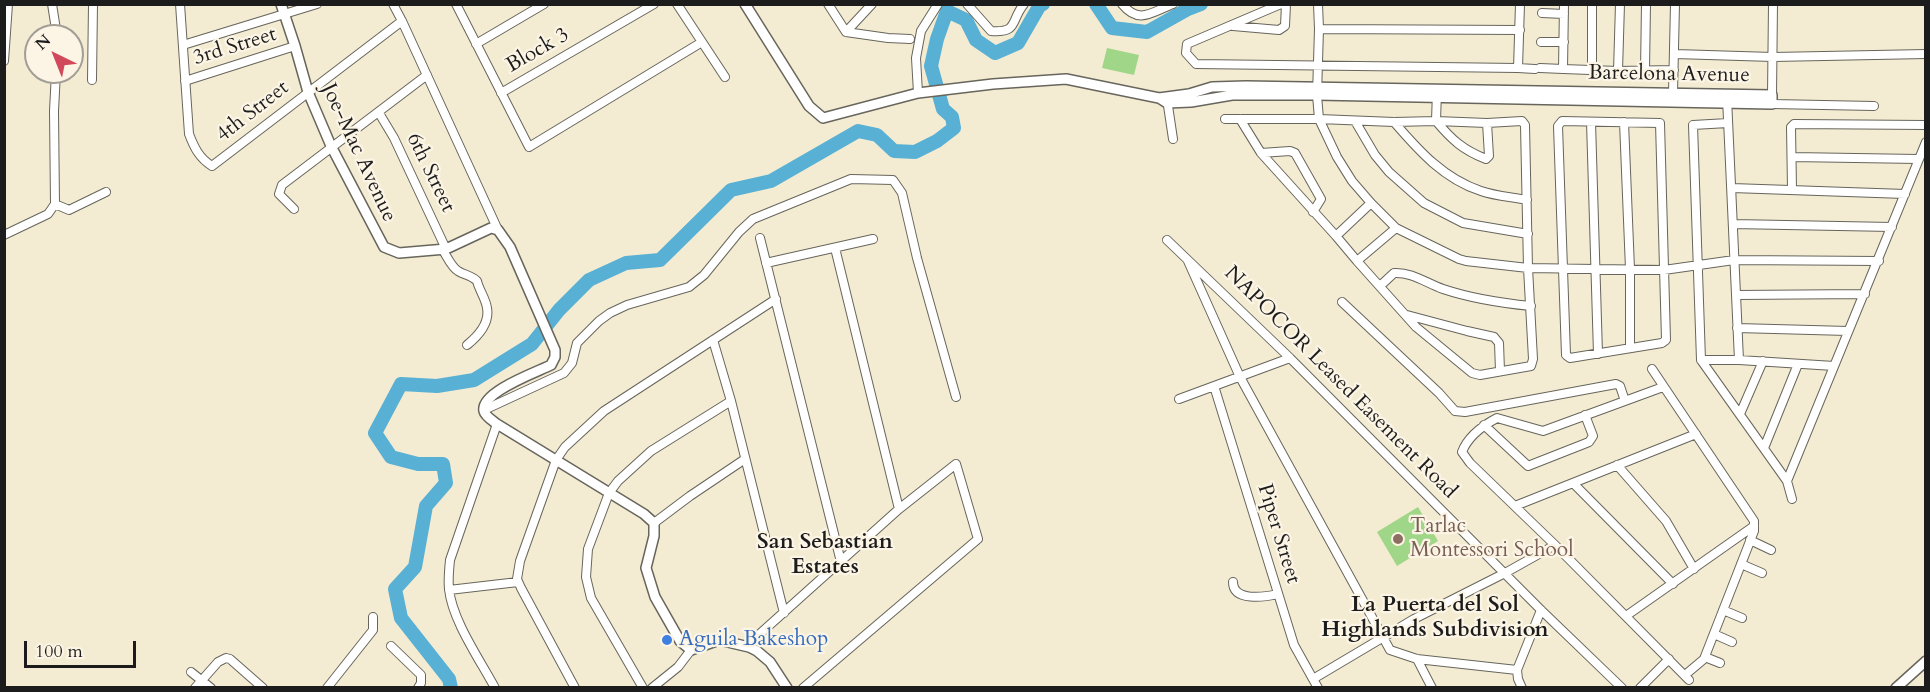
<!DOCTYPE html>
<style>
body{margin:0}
#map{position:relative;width:1930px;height:692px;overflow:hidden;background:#f3ecd2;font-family:Cardo,serif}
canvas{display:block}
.frame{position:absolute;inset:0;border:6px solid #1c1c1c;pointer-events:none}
.north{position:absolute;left:24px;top:24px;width:60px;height:60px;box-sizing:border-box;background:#fcf5e5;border:2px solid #a29e95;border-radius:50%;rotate:317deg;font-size:16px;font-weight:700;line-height:24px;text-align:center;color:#1c1c1c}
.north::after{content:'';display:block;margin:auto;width:21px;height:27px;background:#d1495b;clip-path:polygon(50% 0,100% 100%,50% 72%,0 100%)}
.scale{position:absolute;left:24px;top:641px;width:112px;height:27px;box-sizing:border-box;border:3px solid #1c1c1c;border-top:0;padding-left:8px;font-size:18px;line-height:21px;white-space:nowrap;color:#1c1c1c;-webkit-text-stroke:4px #fcf5e5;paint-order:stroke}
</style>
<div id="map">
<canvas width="1930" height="692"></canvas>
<div class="frame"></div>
<div class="north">N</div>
<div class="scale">100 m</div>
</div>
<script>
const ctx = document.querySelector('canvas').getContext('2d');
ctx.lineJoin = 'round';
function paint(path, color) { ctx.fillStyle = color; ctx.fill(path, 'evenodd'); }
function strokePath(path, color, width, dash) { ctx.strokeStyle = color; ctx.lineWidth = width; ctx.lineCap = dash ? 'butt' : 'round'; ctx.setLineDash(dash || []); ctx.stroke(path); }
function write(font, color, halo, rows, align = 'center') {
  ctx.font = font + ' Cardo,serif'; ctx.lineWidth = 4.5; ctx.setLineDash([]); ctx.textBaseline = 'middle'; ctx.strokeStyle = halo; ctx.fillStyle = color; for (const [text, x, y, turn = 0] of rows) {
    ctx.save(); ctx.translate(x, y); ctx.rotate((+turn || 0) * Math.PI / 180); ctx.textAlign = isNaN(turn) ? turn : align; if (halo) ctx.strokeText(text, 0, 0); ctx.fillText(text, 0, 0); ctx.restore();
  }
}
const green = new Path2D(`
 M 1107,48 L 1139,55 L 1134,75 L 1102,68 Z
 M 1418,507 L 1438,541 L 1397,566 L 1377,532 Z`);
const river = new Path2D(`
 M 1096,4 L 1112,28 L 1147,32 L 1188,9 L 1201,4
 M 451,688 L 449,679 L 401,618 L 395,589 L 415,567 L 426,506 L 446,483 L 443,464 L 418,464 L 391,457 L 375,433 L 401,384 L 437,386 L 474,380 L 532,344 L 559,310 L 589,280 L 626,263 L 660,260 L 731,190 L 771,181 L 858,131 L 877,135 L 894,151 L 915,152 L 937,141 L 954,128 L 952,117 L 943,109 L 931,66 L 937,39 L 947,11 L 966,20 L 976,40 L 995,53 L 1018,43 L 1040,5 L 1043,4`);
const minor = new Path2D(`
 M 52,4 L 57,36
 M 180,4 L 189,134 C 194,147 199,158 212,166 L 402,21
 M 393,4 L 402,21 L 498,230
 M 456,4 L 529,147 L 702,42
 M 677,4 L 725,77
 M 828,4 L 846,32 L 888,38 L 910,39
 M 967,4 L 991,31 C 1019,33 1010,21 1024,4
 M 1122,4 C 1139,25 1152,12 1173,4
 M 1281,4 L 1187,44 L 1186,53 L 1196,64 L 1518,68 L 1535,69
 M 1318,4 L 1319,29 L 1317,95 L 1319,119 L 1337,157 L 1352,181 L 1371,203 L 1396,228 L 1459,259 L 1466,261 L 1528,268 L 1664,270 L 1734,260 L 1879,261
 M 1564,4 L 1563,69 L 1618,71 L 1674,70
 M 1542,13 L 1564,14
 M 1233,26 L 1279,30 L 1285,26 L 1286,4
 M 1319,29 L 1520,30
 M 846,32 L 872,4
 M 1541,42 L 1564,42
 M 476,44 L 544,4
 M 183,45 L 317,4
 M 1675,54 L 1773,57 L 1926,54
 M 4,61 L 8,4
 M 1518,68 L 1520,4
 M 1540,68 L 1563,69
 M 1592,71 L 1592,4
 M 1618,71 L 1620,4
 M 1645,71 L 1646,4
 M 92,80 L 93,4
 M 185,81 L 295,46
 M 1437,91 L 1436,121 C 1452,140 1463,150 1486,159 L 1489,156 L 1487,123
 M 501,93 L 654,4
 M 918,93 L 916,58 L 921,31 L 938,4
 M 1673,93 L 1675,4
 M 1772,95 L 1773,4
 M 1727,98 L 1739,360
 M 1167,99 L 1173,139
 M 1772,104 L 1874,106
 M 379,113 L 394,138 L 446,249
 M 1225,119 L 1319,119 L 1394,122 L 1436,121 L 1487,123 L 1522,121 L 1525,125 L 1528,268 L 1533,359 L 1531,366 L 1480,375 L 1472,373 L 1416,327 L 1357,261 L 1396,228
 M 1240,119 L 1261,153 L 1336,236 L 1371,203
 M 1355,121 L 1375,155 L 1389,172 L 1424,203 L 1463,223 L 1528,234
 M 1562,121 L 1660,123 L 1666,340 L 1662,343 L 1570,358 L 1566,355 L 1558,126 Z
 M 1394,122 C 1419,151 1444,179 1481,191 C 1495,196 1512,197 1527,200
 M 1591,122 L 1598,354
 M 1624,122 L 1630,269 L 1630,348
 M 1728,123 L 1693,125 L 1701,360 L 1787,481 L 1792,499
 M 1261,153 L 1290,151 L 1295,153 L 1321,199 L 1313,212
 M 1792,157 L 1918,159
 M 1732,188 L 1905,194
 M 1792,189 L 1791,127 L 1794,124 L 1926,125
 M 55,204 L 69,210 L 106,192
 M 294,209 L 279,194 L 282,185 L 427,75
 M 1733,224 L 1892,227
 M 4,235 L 48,214 L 55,204 L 54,111 L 56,72
 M 1336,236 L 1357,261
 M 760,238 L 841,562
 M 1167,240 L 1290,358 L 1541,610 L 1622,688
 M 835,248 L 899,509
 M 442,249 C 447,256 451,267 458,271 C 464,275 471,275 477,281 C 479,290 486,299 487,308 C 490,324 477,337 467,345
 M 1188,261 L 1240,377 L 1390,650 L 1417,659 L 1517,670
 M 766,263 L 873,239
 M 1380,286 L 1394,273 C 1412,272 1426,283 1443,289 C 1473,299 1500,303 1531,306
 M 1736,295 L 1865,294
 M 1342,302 L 1439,393 L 1455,411 L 1465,412 L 1616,384 L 1620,386 L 1625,401
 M 1407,315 L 1467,331 L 1494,337 L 1499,343 L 1500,371
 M 1737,328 L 1848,331
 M 713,340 L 731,401 L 784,613
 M 1701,360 L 1739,360 L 1834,366
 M 1652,369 L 1754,521 L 1754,531 L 1704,659 L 1685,675
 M 1214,386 L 1294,645 L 1318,688
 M 1663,387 L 1543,431 L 1497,418 C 1482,426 1468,436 1462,452 L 1470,463 L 1555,545 L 1689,680
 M 1179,399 L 1290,358
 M 484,410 L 564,373 L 572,363 L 577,343 L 599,321 L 610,313 L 627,305 L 689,287 L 704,275 L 739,232 L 753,219 L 851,179 L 893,180 L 902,193 L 917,258 L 956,397
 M 1740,414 L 1763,361
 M 1484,425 L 1528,466 L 1589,442 L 1593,436 L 1585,415
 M 1764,448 L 1798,364
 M 1617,465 L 1666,521 L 1694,569
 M 1787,481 L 1926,142
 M 1573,483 L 1673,584
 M 1515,506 L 1696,434
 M 654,523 L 690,496 L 745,459
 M 1750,540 L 1771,550
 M 1741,564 L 1762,573
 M 1233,582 C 1233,602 1265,597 1278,594
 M 449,590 L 518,582
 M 1723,610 L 1742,618
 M 1626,616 L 1754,526
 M 1714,634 L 1732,642
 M 391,646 L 421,675 L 421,683 L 418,688
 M 749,647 L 754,639 L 899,509 L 956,464 L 978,539 L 803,688
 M 1705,657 L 1720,663
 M 1417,659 L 1432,688
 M 191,672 L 211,688
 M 1313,679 L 1414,619 L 1505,573 L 1555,545
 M 195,688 L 218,662 L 226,658 L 230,659 L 263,688
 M 327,688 L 373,630 L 373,617
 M 495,688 C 480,660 452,620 449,589 C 448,580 449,570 450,560 L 497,424
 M 575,688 L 521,588 L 517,579 L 520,561 L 556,460 L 565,447 L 604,411 L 776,299
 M 643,688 L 591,598 L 586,577 L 588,549 L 609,493 L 618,481 L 651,451 L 731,401
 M 652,688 L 678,667 L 691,650
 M 1522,688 L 1518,679 L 1517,670 L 1541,610
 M 1640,688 L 1669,659`);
const tertiary = new Path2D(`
 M 281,4 L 295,46 L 308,92 L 331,146 L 384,247 L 399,253 L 446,249 L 491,228 L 498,230 L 510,247 L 555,350 L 555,357 L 551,365 C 537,372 480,392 484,411 C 485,416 493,421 497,424 L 644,514 L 654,523 L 654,536 L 646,568 L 655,597 L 680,641 L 691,650 L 719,640 L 749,647 L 757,651 L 770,662 L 787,688
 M 745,4 L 809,106 L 823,118 L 918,93 L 993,84 L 1066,79 L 1159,98 L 1189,94 L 1212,87 L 1246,86 L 1772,95 L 1772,104 L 1317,95 L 1232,95 L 1191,102 L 1167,103 L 1159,98
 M 1896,688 L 1926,661`);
const markers = [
 [1398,539,6,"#8d6e63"],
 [667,640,6,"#3f7fe0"]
];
const streetNames = [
 ["3rd Street",235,47,-17],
 ["Block 3",538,51,-30],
 ["Barcelona Avenue",1669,75,1],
 ["4th Street",253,112,-38],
 ["Joe-Mac Avenue",358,153,65],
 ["6th Street",430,173,64],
 ["NAPOCOR Leased Easement Road",1340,383,45],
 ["Piper Street",1278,534,73]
];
const educationNames = [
 ["Tarlac",1410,527],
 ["Montessori School",1410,551]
];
const shopNames = [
 ["Aguila Bakeshop",679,640]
];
const neighbourhoodNames = [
 ["San Sebastian",825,543],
 ["Estates",825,568],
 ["La Puerta del Sol",1435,606],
 ["Highlands Subdivision",1435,631]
];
paint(green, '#a0d687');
strokePath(river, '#58b0d5', 14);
strokePath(minor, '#67655c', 10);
strokePath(tertiary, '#67655c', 12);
strokePath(minor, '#fff', 8);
strokePath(tertiary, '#fff', 9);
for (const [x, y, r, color] of markers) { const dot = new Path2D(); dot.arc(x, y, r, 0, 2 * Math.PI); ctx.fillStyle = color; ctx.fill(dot); strokePath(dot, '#fcf5e5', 2); }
write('21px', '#1c1c1c', '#fcf5e5', streetNames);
write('21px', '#785e54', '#fcf5e5', educationNames, 'left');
write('21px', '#366cbe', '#fcf5e5', shopNames, 'left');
write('bold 22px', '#1c1c1c', '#fcf5e5', neighbourhoodNames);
</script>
